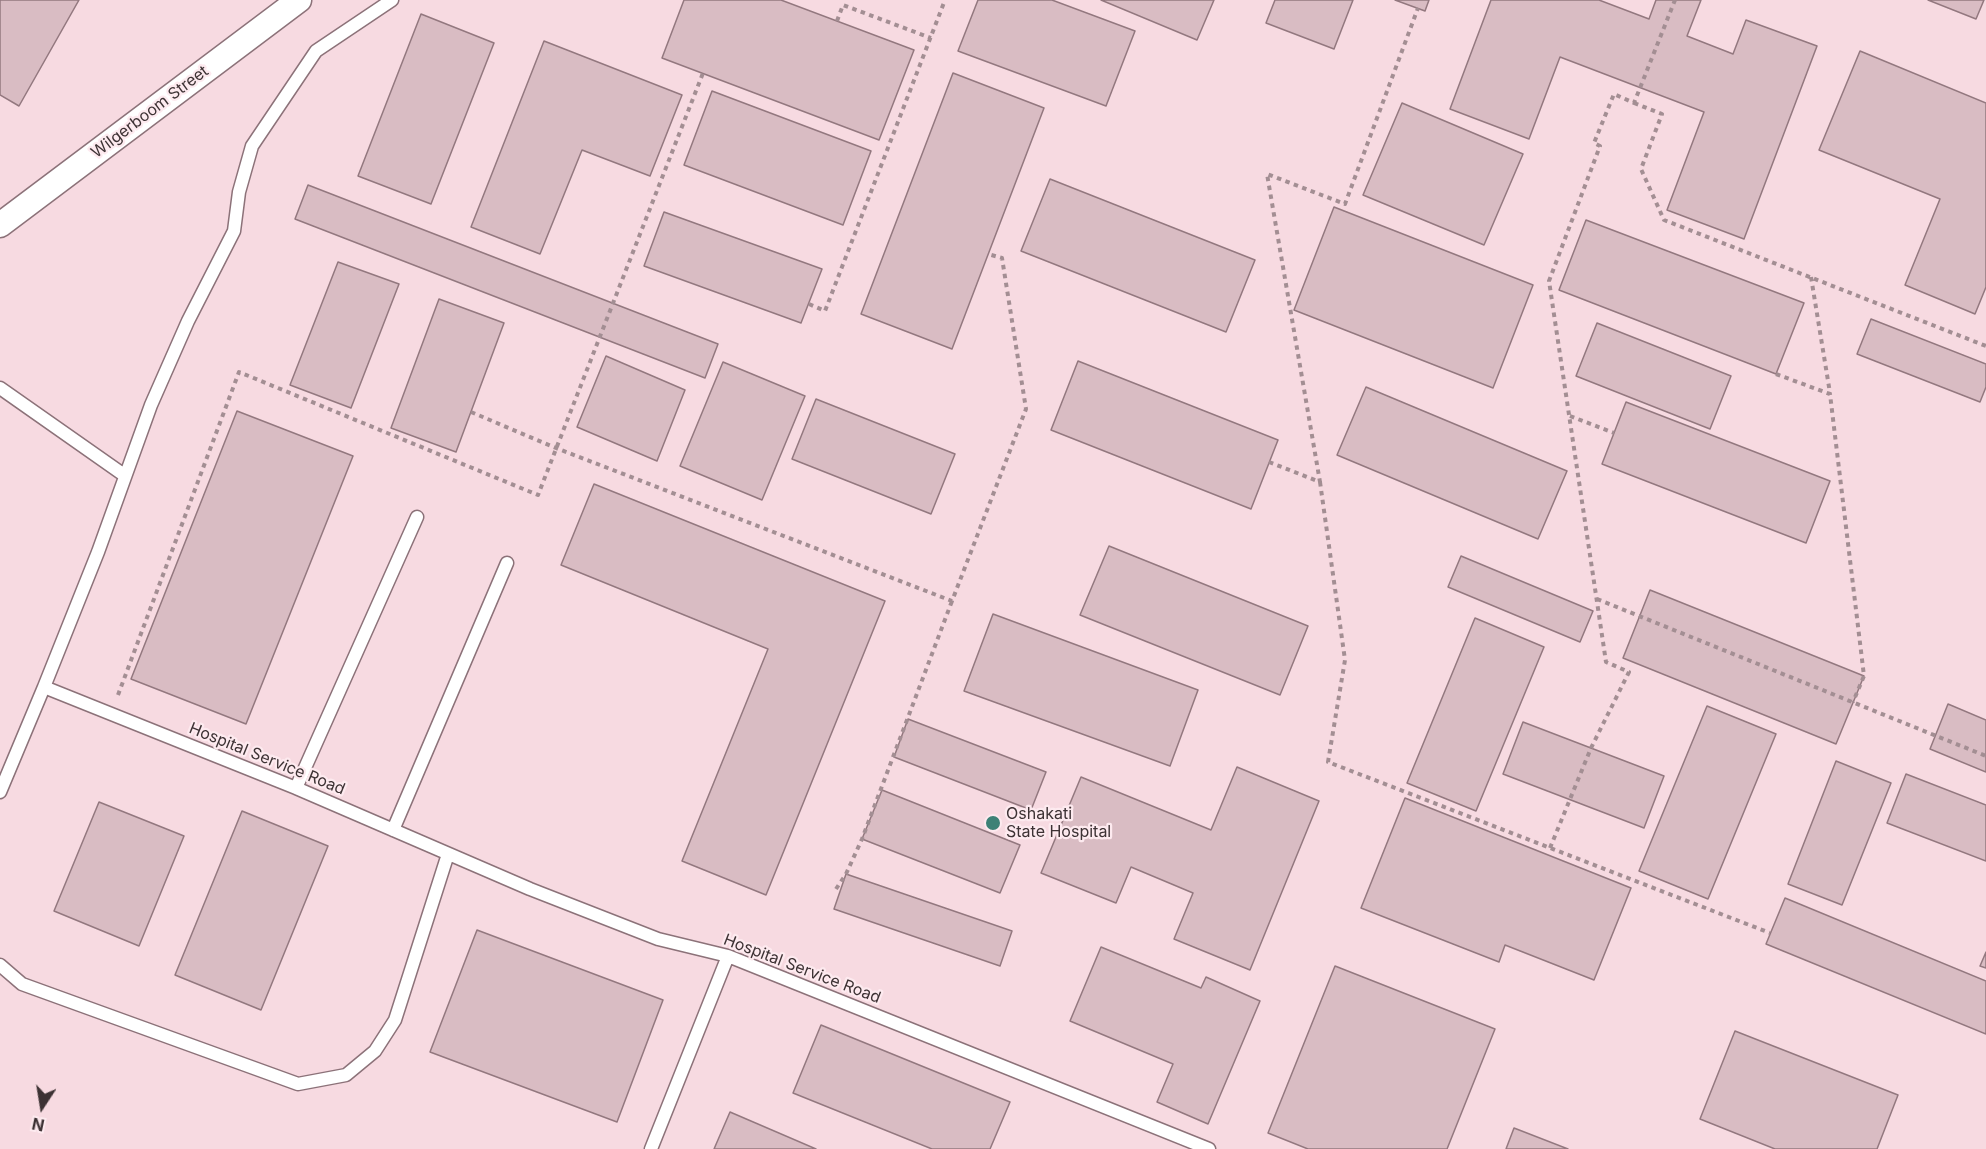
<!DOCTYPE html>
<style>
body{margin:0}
#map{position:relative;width:1986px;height:1149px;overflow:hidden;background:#f7dae1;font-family:Inter,sans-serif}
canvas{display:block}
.north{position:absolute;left:12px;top:1077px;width:60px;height:60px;-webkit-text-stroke:4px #fdeaef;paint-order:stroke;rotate:192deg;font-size:16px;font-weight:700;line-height:24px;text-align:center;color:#3d3234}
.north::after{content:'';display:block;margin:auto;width:21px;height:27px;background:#3d3234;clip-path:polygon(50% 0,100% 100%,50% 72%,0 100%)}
</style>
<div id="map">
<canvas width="1986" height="1149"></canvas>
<div class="north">N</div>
</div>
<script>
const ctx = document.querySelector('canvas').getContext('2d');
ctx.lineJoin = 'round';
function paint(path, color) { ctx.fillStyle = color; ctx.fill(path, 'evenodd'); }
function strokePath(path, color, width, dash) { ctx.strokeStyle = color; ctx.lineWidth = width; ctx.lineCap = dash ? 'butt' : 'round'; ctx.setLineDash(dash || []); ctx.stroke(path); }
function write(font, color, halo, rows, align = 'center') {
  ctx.font = font + ' Inter,sans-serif'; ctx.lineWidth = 4.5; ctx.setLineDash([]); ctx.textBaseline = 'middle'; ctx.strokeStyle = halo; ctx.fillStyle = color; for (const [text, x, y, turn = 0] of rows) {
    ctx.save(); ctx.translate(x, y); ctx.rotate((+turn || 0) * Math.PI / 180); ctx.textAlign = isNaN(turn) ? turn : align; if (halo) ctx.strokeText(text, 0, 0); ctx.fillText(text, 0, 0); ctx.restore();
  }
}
const building = new Path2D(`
 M 0,0 L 79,0 L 19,106 L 0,95 Z
 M 684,0 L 781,0 L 914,50 L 879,140 L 662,58 Z
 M 978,0 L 1052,0 L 1135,31 L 1106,106 L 958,51 Z
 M 1101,0 L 1214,0 L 1197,40 Z
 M 1275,0 L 1353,0 L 1334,49 L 1266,23 Z
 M 1395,0 L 1429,0 L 1425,11 Z
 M 1491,0 L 1599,0 L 1649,19 L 1656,0 L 1701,0 L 1687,36 L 1733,54 L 1746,20 L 1817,46 L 1744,239 L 1667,210 L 1704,112 L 1560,57 L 1529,139 L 1450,109 Z
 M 1928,0 L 1984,0 L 1976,19 Z
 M 421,14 L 494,43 L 431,204 L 358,176 Z
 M 544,41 L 682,95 L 650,176 L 582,150 L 540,254 L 471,227 Z
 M 1860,51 L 1986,103 L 1986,287 L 1975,314 L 1905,285 L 1940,199 L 1819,150 Z
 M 953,73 L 1044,108 L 952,349 L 861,314 Z
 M 712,91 L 871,151 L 843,225 L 684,165 Z
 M 1402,103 L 1523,154 L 1484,245 L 1363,195 Z
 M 1050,179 L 1255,260 L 1226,332 L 1021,251 Z
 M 308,185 L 718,344 L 705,378 L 295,219 Z
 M 1334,207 L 1533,285 L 1493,388 L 1294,310 Z
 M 664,212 L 822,269 L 801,323 L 644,266 Z
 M 1586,220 L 1804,303 L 1776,374 L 1559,290 Z
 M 338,262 L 399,284 L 351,408 L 290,385 Z
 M 439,299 L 504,323 L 456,452 L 391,428 Z
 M 1871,319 L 1986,364 L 1986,387 L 1980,402 L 1857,354 Z
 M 1597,323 L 1731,376 L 1710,429 L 1576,376 Z
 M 606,356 L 685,390 L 657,461 L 577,427 Z
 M 1078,361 L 1278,440 L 1251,509 L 1051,430 Z
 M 723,362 L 805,396 L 762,500 L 680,466 Z
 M 1366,387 L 1567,471 L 1538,539 L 1337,455 Z
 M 816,399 L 955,454 L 931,514 L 792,459 Z
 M 1626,402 L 1830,481 L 1806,543 L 1602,464 Z
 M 237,411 L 353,456 L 246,724 L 131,679 Z
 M 594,484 L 885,601 L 766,895 L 682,861 L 768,649 L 561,565 Z
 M 1109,546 L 1308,626 L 1280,695 L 1080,615 Z
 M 1461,556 L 1593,611 L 1580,642 L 1448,587 Z
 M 1650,590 L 1864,676 L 1836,744 L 1623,658 Z
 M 993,614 L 1198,690 L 1170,766 L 964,691 Z
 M 1475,618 L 1544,647 L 1476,811 L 1407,783 Z
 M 1948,704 L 1986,720 L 1986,772 L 1930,749 Z
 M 1707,706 L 1776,734 L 1708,899 L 1639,871 Z
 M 908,719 L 1046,772 L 1031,810 L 894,757 Z
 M 1523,722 L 1664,776 L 1644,828 L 1503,774 Z
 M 1836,761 L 1891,783 L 1842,905 L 1788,884 Z
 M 1237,767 L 1319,801 L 1250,970 L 1174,939 L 1193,893 L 1131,867 L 1116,903 L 1041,873 L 1081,777 L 1211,830 Z
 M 1906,774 L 1986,805 L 1986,861 L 1887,823 Z
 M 882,790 L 1020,845 L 1000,893 L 862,839 Z
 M 1405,798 L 1631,888 L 1594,980 L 1505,945 L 1499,962 L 1361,908 Z
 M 99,802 L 184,836 L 139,946 L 54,911 Z
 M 242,811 L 328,846 L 261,1010 L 175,975 Z
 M 846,874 L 1012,931 L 1000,966 L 834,909 Z
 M 1785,898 L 1986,981 L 1986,1034 L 1766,944 Z
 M 477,930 L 663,1000 L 617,1122 L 430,1052 Z
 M 1101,947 L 1201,988 L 1206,977 L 1260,1001 L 1208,1124 L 1157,1102 L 1173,1064 L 1070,1021 Z
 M 1986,952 L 1986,968 L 1980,966 Z
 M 1335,966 L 1495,1029 L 1447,1149 L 1308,1149 L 1268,1133 Z
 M 821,1025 L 1010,1102 L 990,1149 L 932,1149 L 793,1093 Z
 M 1735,1031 L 1898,1095 L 1877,1149 L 1775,1149 L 1700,1119 Z
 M 730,1112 L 816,1149 L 714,1149 Z
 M 1514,1128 L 1568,1149 L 1506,1149 Z`);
const path = new Path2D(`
 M 837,21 L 843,5 L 931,38
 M 1634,103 L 1662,114 L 1641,169 L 1664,220 L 1986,346
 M 1811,277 L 1830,393
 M 809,304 L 825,311 L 945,0
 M 1776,374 L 1830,394 L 1864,676 L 1853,702
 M 471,412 L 556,448 L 952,601 L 1026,409 L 1002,258 L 988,254
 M 1570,416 L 1614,433
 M 1269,462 L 1320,482 L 1267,174 L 1345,204 L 1418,8
 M 1320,482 L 1345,660 L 1328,762 L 1770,933
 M 1597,599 L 1986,756
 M 118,695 L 239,372 L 538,495 L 703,73
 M 1550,848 L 1591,748 L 1629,672 L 1606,662 L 1549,281 L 1600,146 L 1594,143 L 1614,94 L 1634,103 L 1675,0
 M 836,889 L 846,874 L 862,839 L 952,601`);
const lane = new Path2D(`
 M 392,0 L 316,51 L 252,146 L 239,192 L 234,231 L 188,321 L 151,405 L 98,552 L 44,687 L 296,788 L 530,889 L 658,939 L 728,956 L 1209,1149
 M 0,388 L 124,475
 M 296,788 L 417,517
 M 0,792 L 44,687
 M 393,830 L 507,563
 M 0,965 L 22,984 L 298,1084 L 346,1075 L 375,1051 L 395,1020 L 448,854
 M 651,1149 L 728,956`);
const street = new Path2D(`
 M 0,225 L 299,0`);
const markers = [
 [993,823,8,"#3d8176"]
];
const streetNames = [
 ["Wilgerboom Street",150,112,-37],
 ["Hospital Service Road",267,759,22],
 ["Hospital Service Road",802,969,21]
];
const poiNames = [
 ["Oshakati",1006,814],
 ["State Hospital",1006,832]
];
paint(building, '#d9bcc3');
strokePath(building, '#93787f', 1.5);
strokePath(lane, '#8c7279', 15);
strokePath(street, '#8c7279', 27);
strokePath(path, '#a38e93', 4, [4.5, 4.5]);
strokePath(lane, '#fff', 12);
strokePath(street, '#fff', 24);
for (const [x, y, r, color] of markers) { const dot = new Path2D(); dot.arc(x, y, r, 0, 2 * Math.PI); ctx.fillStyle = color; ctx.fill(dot); strokePath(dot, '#fdeaef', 2); }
write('16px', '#3d3234', '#fdeaef', streetNames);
write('16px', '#3d3234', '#fdeaef', poiNames, 'left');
</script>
